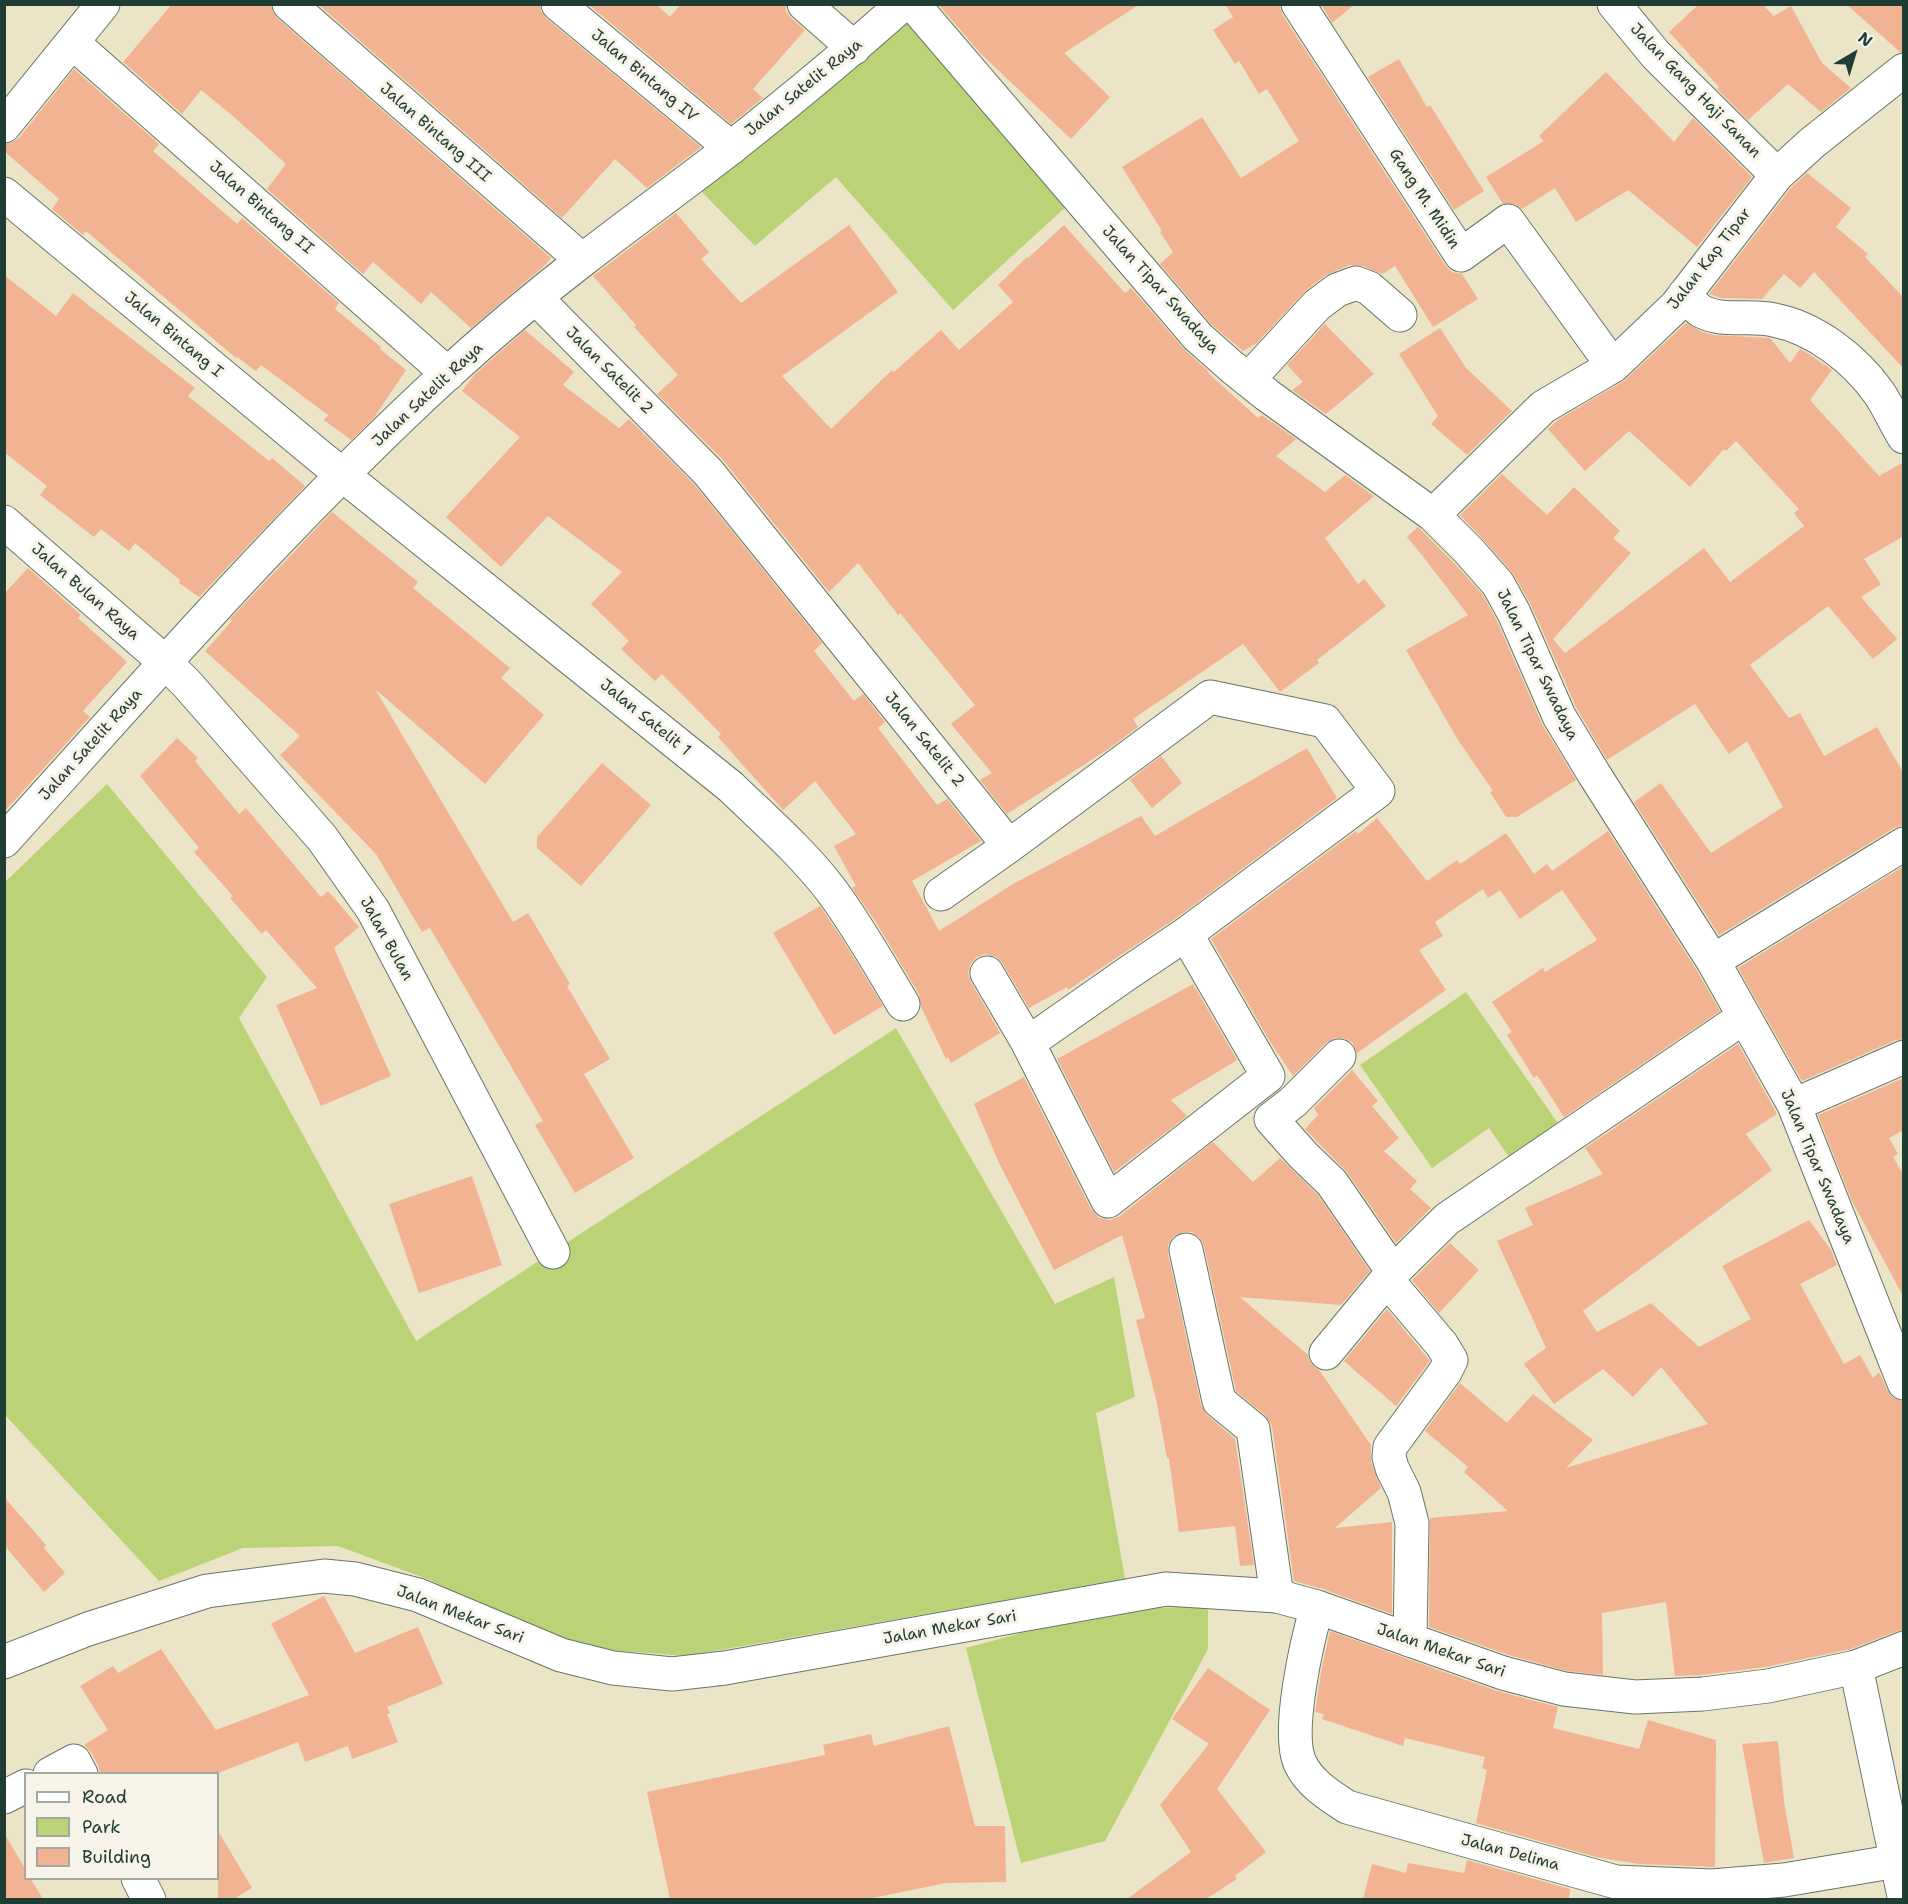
<!DOCTYPE html>
<style>
body{margin:0}
#map{position:relative;width:1908px;height:1904px;overflow:hidden;background:#ebe4c6;font-family:"Shantell Sans",sans-serif}
canvas{display:block}
.frame{position:absolute;inset:0;border:6px solid #1f3d34;pointer-events:none}
.legend{position:absolute;left:24px;top:1772px;width:195px;height:108px;box-sizing:border-box;background:#f7f3e8;border:2px solid #a1aaa0;margin:0;padding:8px 10px;list-style:none;font-size:18px;color:#1f3d34}
.legend li{display:flex;align-items:center;gap:12px;height:30px}
.legend b{width:30px;border:2px solid #a1aaa0}
.north{position:absolute;left:1824px;top:24px;width:60px;height:60px;-webkit-text-stroke:4px #f7f3e8;paint-order:stroke;rotate:38deg;font-size:16px;font-weight:700;line-height:24px;text-align:center;color:#1f3d34}
.north::after{content:'';display:block;margin:auto;width:21px;height:27px;background:#1f3d34;clip-path:polygon(50% 0,100% 100%,50% 72%,0 100%)}
</style>
<div id="map">
<canvas width="1908" height="1904"></canvas>
<div class="frame"></div>
<ul class="legend">
<li><b style="height:8px;background:#fff"></b>Road</li>
<li><b style="height:16px;background:#bbd277"></b>Park</li>
<li><b style="height:16px;background:#f1b392"></b>Building</li>
</ul>
<div class="north">N</div>
</div>
<script>
const ctx = document.querySelector('canvas').getContext('2d');
ctx.lineJoin = 'round';
function paint(path, color) { ctx.fillStyle = color; ctx.fill(path, 'evenodd'); }
function strokePath(path, color, width, dash) { ctx.strokeStyle = color; ctx.lineWidth = width; ctx.lineCap = dash ? 'butt' : 'round'; ctx.setLineDash(dash || []); ctx.stroke(path); }
function write(font, color, halo, rows, align = 'center') {
  ctx.font = font + ' "Shantell Sans",sans-serif'; ctx.lineWidth = 6; ctx.setLineDash([]); ctx.textBaseline = 'middle'; ctx.strokeStyle = halo; ctx.fillStyle = color; for (const [text, x, y, turn = 0] of rows) {
    ctx.save(); ctx.translate(x, y); ctx.rotate((+turn || 0) * Math.PI / 180); ctx.textAlign = isNaN(turn) ? turn : align; if (halo) ctx.strokeText(text, 0, 0); ctx.fillText(text, 0, 0); ctx.restore();
  }
}
const green = new Path2D(`
 M 909,16 L 1069,204 L 953,310 L 836,177 L 755,246 L 695,185 Z
 M 107,784 L 267,977 L 239,1018 L 416,1341 L 896,1028 L 1055,1304 L 1114,1277 L 1135,1397 L 1096,1413 L 1125,1579 L 686,1656 L 598,1649 L 508,1620 L 430,1580 L 338,1546 L 243,1548 L 159,1581 L 5,1415 L 5,882 Z
 M 1466,992 L 1562,1129 L 1513,1163 L 1489,1128 L 1432,1168 L 1360,1065 Z
 M 1208,1606 L 1208,1649 L 1105,1841 L 1021,1863 L 966,1648 L 1055,1624 L 1130,1609 Z`);
const building = new Path2D(`
 M 172,4 L 271,4 L 272,11 L 277,18 L 551,258 L 543,267 L 471,328 L 431,292 L 421,304 L 373,262 L 363,274 L 267,189 L 286,164 L 234,117 L 201,90 L 182,114 L 123,62 Z
 M 318,4 L 540,4 L 541,11 L 546,18 L 701,147 L 647,188 L 615,159 L 562,218 Z
 M 588,4 L 656,4 L 670,17 L 681,4 L 786,4 L 786,11 L 791,18 L 805,30 L 753,89 L 763,98 L 731,124 Z
 M 938,4 L 1140,4 L 1064,53 L 1110,97 L 1071,139 L 981,54 Z
 M 1225,4 L 1279,4 L 1282,14 L 1445,265 L 1452,272 L 1462,274 L 1478,299 L 1433,327 L 1395,266 L 1382,274 L 1363,266 L 1350,265 L 1326,275 L 1306,290 L 1257,343 L 1243,351 L 1211,324 L 1160,264 L 1173,252 L 1160,232 L 1162,231 L 1122,167 L 1202,117 L 1241,178 L 1299,141 L 1267,89 L 1259,94 L 1239,61 L 1235,64 L 1213,30 L 1233,17 Z
 M 1321,4 L 1355,4 L 1332,23 Z
 M 1699,4 L 1762,4 L 1774,16 L 1791,6 L 1822,63 L 1851,88 L 1821,112 L 1788,84 L 1748,120 L 1717,89 L 1719,87 L 1710,77 L 1669,32 Z
 M 1846,4 L 1904,4 L 1904,52 L 1900,52 Z
 M 1399,59 L 1427,107 L 1430,105 L 1484,191 L 1454,210 L 1368,77 Z
 M 74,69 L 159,144 L 153,151 L 237,224 L 242,218 L 339,303 L 335,309 L 381,347 L 380,349 L 406,370 L 373,419 L 351,440 L 324,420 L 328,415 L 261,365 L 256,371 L 237,357 L 236,358 L 86,231 L 83,235 L 52,209 L 59,199 L 4,151 L 4,144 L 11,143 L 19,138 Z
 M 1606,72 L 1674,142 L 1693,118 L 1752,177 L 1697,247 L 1628,190 L 1576,222 L 1555,188 L 1522,209 L 1515,204 L 1503,204 L 1486,177 L 1544,141 L 1539,136 Z
 M 1807,173 L 1851,208 L 1836,227 L 1868,254 L 1865,257 L 1904,298 L 1904,369 L 1814,272 L 1800,288 L 1784,274 L 1762,299 L 1721,298 L 1709,294 L 1791,188 Z
 M 676,213 L 709,252 L 701,259 L 741,303 L 849,225 L 898,292 L 782,376 L 831,429 L 892,370 L 894,372 L 941,330 L 959,350 L 1013,302 L 998,285 L 1027,257 L 1028,258 L 1064,225 L 1125,293 L 1131,288 L 1184,349 L 1209,372 L 1208,373 L 1258,418 L 1262,415 L 1296,439 L 1276,456 L 1325,492 L 1345,475 L 1374,496 L 1325,538 L 1358,584 L 1364,579 L 1386,606 L 1317,660 L 1319,663 L 1280,692 L 1243,644 L 1133,719 L 1138,727 L 1107,750 L 1007,814 L 980,780 L 992,773 L 951,724 L 975,705 L 900,613 L 898,615 L 858,563 L 829,592 L 723,460 L 657,394 L 678,375 L 634,327 L 636,325 L 593,276 Z
 M 4,275 L 56,316 L 73,293 L 195,388 L 188,396 L 269,461 L 272,458 L 305,486 L 199,597 L 179,583 L 180,580 L 135,543 L 129,551 L 101,529 L 94,537 L 40,495 L 47,486 L 4,452 Z
 M 1686,323 L 1702,332 L 1714,335 L 1770,338 L 1790,363 L 1800,349 L 1809,354 L 1832,370 L 1810,400 L 1879,476 L 1904,462 L 1904,536 L 1864,559 L 1881,584 L 1861,597 L 1897,639 L 1873,659 L 1828,606 L 1750,665 L 1789,718 L 1800,713 L 1824,756 L 1877,727 L 1904,774 L 1904,825 L 1894,828 L 1719,935 L 1634,802 L 1661,783 L 1711,853 L 1783,807 L 1747,741 L 1729,754 L 1695,704 L 1607,760 L 1576,707 L 1531,605 L 1514,575 L 1483,539 L 1460,515 L 1502,474 L 1547,515 L 1574,487 L 1620,531 L 1613,538 L 1631,553 L 1553,639 L 1565,653 L 1704,548 L 1730,582 L 1804,526 L 1794,513 L 1799,509 L 1736,441 L 1726,451 L 1724,449 L 1690,487 L 1629,431 L 1585,471 L 1548,429 L 1559,419 L 1624,381 Z
 M 1325,324 L 1374,374 L 1326,414 L 1292,390 L 1303,382 L 1287,365 Z
 M 1440,328 L 1466,368 L 1512,411 L 1467,455 L 1431,424 L 1438,416 L 1399,354 Z
 M 525,330 L 574,372 L 563,385 L 619,428 L 629,419 L 694,484 L 822,643 L 814,651 L 854,701 L 863,694 L 885,722 L 878,728 L 937,805 L 947,799 L 981,841 L 912,881 L 939,931 L 1013,884 L 1141,816 L 1155,836 L 1307,748 L 1337,798 L 1175,919 L 1068,990 L 1067,987 L 1029,1008 L 1003,964 L 997,957 L 986,954 L 977,957 L 971,963 L 968,973 L 971,982 L 1000,1033 L 951,1063 L 948,1057 L 946,1059 L 921,1007 L 919,994 L 876,922 L 852,888 L 856,886 L 834,846 L 856,834 L 815,781 L 783,810 L 718,737 L 721,734 L 662,674 L 655,681 L 621,649 L 629,641 L 591,604 L 622,572 L 548,516 L 501,567 L 446,517 L 520,437 L 462,391 L 475,374 Z
 M 332,512 L 418,582 L 413,588 L 510,668 L 501,678 L 544,715 L 485,784 L 375,689 L 513,922 L 528,913 L 570,984 L 567,986 L 610,1059 L 584,1074 L 634,1158 L 575,1193 L 535,1125 L 543,1121 L 430,928 L 422,932 L 376,854 L 280,755 L 300,736 L 205,651 L 232,621 L 230,619 Z
 M 1418,527 L 1455,564 L 1483,595 L 1497,621 L 1542,724 L 1576,780 L 1517,817 L 1506,817 L 1490,792 L 1493,791 L 1458,740 L 1406,650 L 1468,615 L 1421,554 L 1407,537 Z
 M 28,568 L 81,615 L 78,618 L 127,662 L 83,711 L 90,717 L 4,812 L 4,594 Z
 M 177,738 L 198,758 L 195,761 L 239,814 L 246,808 L 321,897 L 328,891 L 359,927 L 334,948 L 391,1076 L 321,1106 L 276,1005 L 317,988 L 266,930 L 262,934 L 230,898 L 233,896 L 194,852 L 199,848 L 140,776 Z
 M 1161,756 L 1182,783 L 1152,808 L 1130,780 Z
 M 602,763 L 651,805 L 581,886 L 537,848 L 537,837 Z
 M 1377,818 L 1427,881 L 1457,860 L 1460,864 L 1506,833 L 1534,874 L 1547,864 L 1552,871 L 1608,831 L 1697,971 L 1720,1011 L 1564,1117 L 1537,1075 L 1534,1078 L 1507,1035 L 1512,1032 L 1492,1002 L 1543,968 L 1545,972 L 1597,940 L 1562,890 L 1520,919 L 1500,890 L 1488,898 L 1483,889 L 1435,922 L 1443,936 L 1419,950 L 1446,990 L 1357,1053 L 1352,1042 L 1343,1038 L 1334,1038 L 1326,1043 L 1293,1076 L 1269,1040 L 1211,939 L 1356,831 L 1358,834 Z
 M 1904,866 L 1904,1039 L 1896,1040 L 1802,1081 L 1738,968 Z
 M 820,906 L 844,942 L 883,1006 L 834,1035 L 773,933 Z
 M 1193,984 L 1237,1060 L 1171,1100 L 1187,1116 L 1114,1172 L 1057,1059 Z
 M 1738,1044 L 1777,1114 L 1746,1134 L 1772,1170 L 1583,1311 L 1597,1332 L 1651,1303 L 1699,1347 L 1751,1319 L 1722,1266 L 1809,1220 L 1831,1250 L 1837,1265 L 1800,1284 L 1844,1364 L 1860,1355 L 1873,1378 L 1879,1372 L 1887,1390 L 1892,1397 L 1904,1401 L 1904,1630 L 1897,1631 L 1851,1649 L 1765,1667 L 1701,1675 L 1675,1676 L 1666,1602 L 1602,1613 L 1603,1675 L 1567,1671 L 1509,1655 L 1429,1627 L 1430,1518 L 1508,1511 L 1464,1472 L 1468,1467 L 1425,1431 L 1460,1383 L 1507,1423 L 1533,1394 L 1593,1440 L 1566,1468 L 1708,1424 L 1661,1367 L 1633,1397 L 1603,1369 L 1554,1404 L 1524,1364 L 1546,1348 L 1497,1241 L 1533,1225 L 1525,1208 L 1603,1174 L 1585,1148 Z
 M 1352,1070 L 1378,1101 L 1372,1106 L 1399,1138 L 1384,1151 L 1417,1181 L 1410,1189 L 1431,1208 L 1396,1243 L 1347,1172 L 1305,1129 L 1318,1115 L 1314,1108 Z
 M 1024,1077 L 1091,1209 L 1099,1218 L 1110,1220 L 1120,1216 L 1213,1142 L 1253,1182 L 1280,1158 L 1318,1195 L 1370,1271 L 1341,1305 L 1240,1297 L 1308,1355 L 1309,1360 L 1314,1367 L 1319,1370 L 1371,1445 L 1371,1462 L 1381,1488 L 1335,1528 L 1392,1522 L 1392,1614 L 1323,1589 L 1294,1581 L 1272,1426 L 1265,1415 L 1236,1391 L 1204,1246 L 1199,1237 L 1191,1232 L 1183,1232 L 1173,1237 L 1168,1245 L 1168,1254 L 1201,1405 L 1207,1415 L 1235,1439 L 1254,1565 L 1240,1566 L 1235,1526 L 1179,1532 L 1169,1458 L 1167,1458 L 1156,1399 L 1136,1320 L 1145,1318 L 1122,1235 L 1054,1270 L 999,1163 L 974,1104 Z
 M 1904,1078 L 1904,1130 L 1889,1138 L 1898,1154 L 1893,1157 L 1904,1176 L 1904,1298 L 1851,1199 L 1818,1115 Z
 M 472,1176 L 502,1265 L 419,1293 L 389,1204 Z
 M 1450,1243 L 1479,1270 L 1439,1313 L 1412,1280 Z
 M 1387,1309 L 1430,1361 L 1396,1406 L 1344,1361 Z
 M 4,1497 L 46,1545 L 44,1548 L 65,1573 L 44,1592 L 4,1545 Z
 M 324,1596 L 355,1653 L 418,1627 L 443,1684 L 387,1707 L 390,1713 L 387,1714 L 398,1742 L 352,1759 L 348,1746 L 305,1762 L 298,1742 L 218,1773 L 100,1773 L 98,1765 L 91,1752 L 84,1745 L 108,1730 L 80,1686 L 113,1666 L 118,1673 L 161,1649 L 216,1730 L 309,1695 L 271,1624 Z
 M 1330,1631 L 1497,1691 L 1558,1707 L 1553,1728 L 1639,1749 L 1648,1720 L 1716,1740 L 1715,1867 L 1639,1864 L 1596,1857 L 1476,1823 L 1487,1770 L 1482,1768 L 1485,1757 L 1405,1738 L 1403,1746 L 1322,1719 L 1324,1714 L 1315,1712 L 1322,1667 Z
 M 1208,1668 L 1270,1710 L 1217,1789 L 1266,1852 L 1235,1876 L 1237,1879 L 1206,1899 L 1127,1899 L 1191,1852 L 1160,1805 L 1209,1744 L 1172,1719 Z
 M 949,1726 L 975,1826 L 1005,1826 L 1006,1882 L 946,1883 L 868,1899 L 670,1899 L 647,1792 L 825,1755 L 823,1745 L 871,1734 L 874,1746 Z
 M 1778,1741 L 1784,1802 L 1794,1858 L 1764,1863 L 1742,1744 Z
 M 218,1831 L 252,1888 L 234,1899 L 218,1899 Z
 M 4,1833 L 26,1870 L 26,1878 L 30,1878 L 43,1899 L 4,1899 Z
 M 1467,1860 L 1570,1889 L 1569,1899 L 1363,1899 L 1372,1864 L 1406,1873 L 1408,1863 L 1464,1873 Z`);
const street = new Path2D(`
 M 289,4 L 582,260
 M 558,4 L 731,148
 M 804,4 L 854,48
 M 913,4 L 1198,337 L 1232,367 L 1267,395 L 1433,515 L 1469,551 L 1498,584 L 1514,613 L 1559,716 L 1594,774 L 1713,961 L 1794,1105 L 1904,1383
 M 1298,4 L 1461,255 L 1508,221 L 1613,366
 M 1614,4 L 1656,55 L 1777,175
 M 73,43 L 448,374
 M 4,126 L 103,4
 M 4,194 L 319,456 L 731,787 C 765,820 802,852 831,890 C 858,926 880,966 903,1004
 M 1684,295 C 1690,301 1695,307 1701,311 C 1723,323 1751,314 1774,320 C 1815,328 1855,359 1879,393 C 1888,406 1895,423 1904,437
 M 536,298 L 708,472 L 1009,846 L 1210,697 L 1325,721 L 1378,791 L 1186,934 L 1125,975 L 1028,1043
 M 1248,380 L 1317,305 L 1337,290 L 1356,283 L 1369,288 L 1400,315
 M 1433,515 L 1543,407 L 1613,366 L 1676,306 L 1777,175 L 1812,143 L 1904,70
 M 4,522 L 165,662 L 187,684 L 322,838 L 373,910 L 553,1252
 M 941,894 L 1009,846
 M 1713,961 L 1904,844
 M 987,973 L 1028,1043 L 1108,1201 L 1268,1076 L 1186,934
 M 1339,1056 L 1293,1102 L 1271,1119 L 1303,1155 L 1332,1183 L 1393,1272
 M 1794,1105 L 1904,1057
 M 1186,1250 L 1219,1401 L 1253,1429 L 1277,1596
 M 1387,1280 L 1442,1345 L 1451,1360 L 1445,1372 L 1390,1447 L 1389,1457 L 1392,1468 L 1404,1492 L 1412,1523 L 1410,1640
 M 1326,1353 L 1393,1272 L 1447,1219 L 1744,1017
 M 1317,1607 C 1307,1641 1286,1732 1300,1763 C 1309,1783 1330,1796 1347,1807 L 1616,1882 L 1712,1886 L 1784,1880 L 1897,1861
 M 1856,1667 L 1904,1896
 M 50,1774 L 74,1761 L 81,1774
 M 4,1797 L 26,1786
 M 138,1878 L 149,1900`);
const secondary = new Path2D(`
 M 4,841 C 148,682 289,519 447,374 C 491,334 537,295 584,259 C 633,221 683,185 732,147 C 790,101 847,54 903,4
 M 4,1662 L 88,1629 L 207,1591 L 324,1576 L 355,1579 L 418,1595 L 561,1655 L 613,1668 L 672,1674 L 725,1668 L 1166,1589 L 1277,1596 L 1317,1607 L 1503,1673 L 1564,1689 L 1635,1697 L 1703,1694 L 1768,1686 L 1856,1667 L 1904,1648`);
const streetNames = [
 ["Jalan Bintang IV",644,76,40],
 ["Jalan Satelit Raya",804,88,-39],
 ["Jalan Gang Haji Sanan",1695,91,46],
 ["Jalan Bintang III",435,133,41],
 ["Gang M. Midin",1424,199,57],
 ["Jalan Bintang II",261,208,41],
 ["Jalan Kap Tipar",1710,259,-52],
 ["Jalan Tipar Swadaya",1160,290,48],
 ["Jalan Bintang I",173,335,40],
 ["Jalan Satelit 2",609,371,45],
 ["Jalan Satelit Raya",428,395,-43],
 ["Jalan Bulan Raya",85,592,41],
 ["Jalan Tipar Swadaya",1537,665,64],
 ["Jalan Satelit 1",645,718,39],
 ["Jalan Satelit 2",924,740,51],
 ["Jalan Satelit Raya",91,745,-48],
 ["Jalan Bulan",386,939,61],
 ["Jalan Tipar Swadaya",1817,1167,67],
 ["Jalan Mekar Sari",460,1615,21],
 ["Jalan Mekar Sari",950,1628,-10],
 ["Jalan Mekar Sari",1441,1651,19],
 ["Jalan Delima",1510,1853,15]
];
paint(green, '#bbd277');
paint(building, '#f1b392');
strokePath(street, '#667767', 35);
strokePath(secondary, '#667767', 35);
strokePath(street, '#fff', 33);
strokePath(secondary, '#fff', 33);
write('16px', '#1f3d34', '#f7f3e8', streetNames);
</script>
